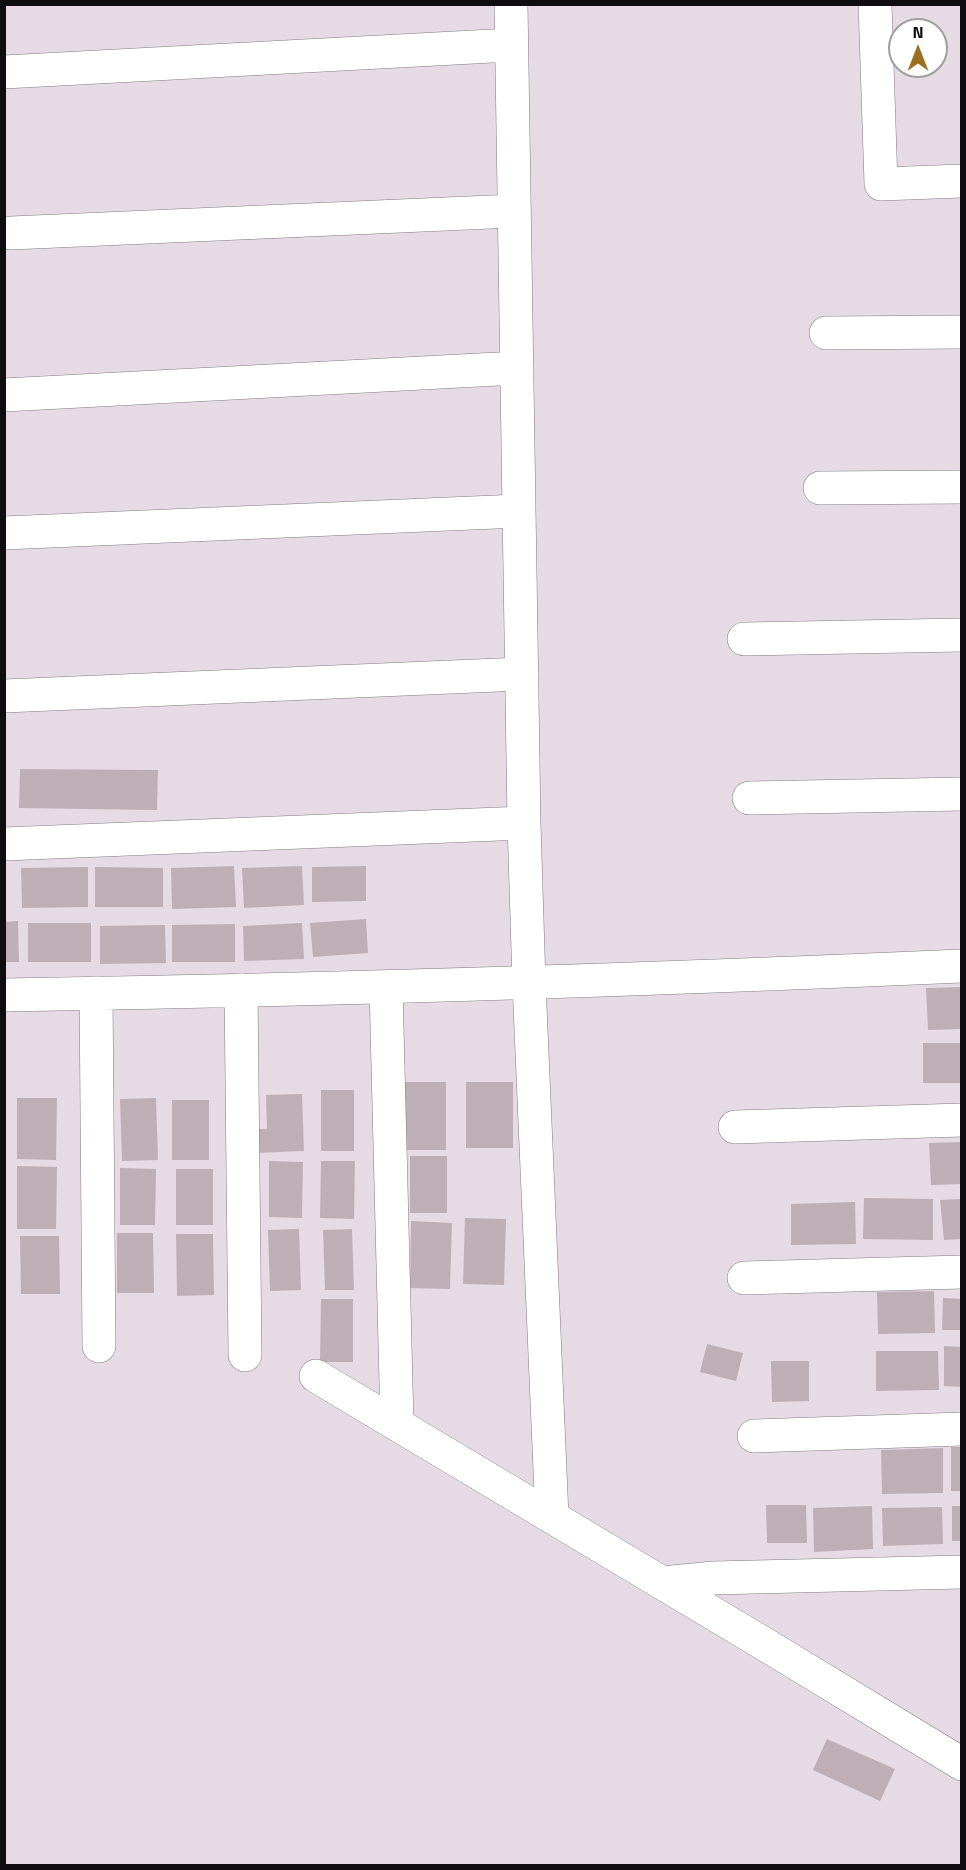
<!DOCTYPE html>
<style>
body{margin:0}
#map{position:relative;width:966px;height:1870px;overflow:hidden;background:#e6dbe5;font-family:"Titillium Web",sans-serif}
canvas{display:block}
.frame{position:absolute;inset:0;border:6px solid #100d10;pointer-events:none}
.north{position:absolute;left:888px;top:18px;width:60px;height:60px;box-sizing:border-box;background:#fff;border:2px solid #9f9e9f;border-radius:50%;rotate:0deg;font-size:16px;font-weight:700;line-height:24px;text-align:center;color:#100d10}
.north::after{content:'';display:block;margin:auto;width:21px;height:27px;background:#9c6e1f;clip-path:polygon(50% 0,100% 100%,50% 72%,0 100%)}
</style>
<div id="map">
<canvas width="966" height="1870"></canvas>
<div class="frame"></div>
<div class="north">N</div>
</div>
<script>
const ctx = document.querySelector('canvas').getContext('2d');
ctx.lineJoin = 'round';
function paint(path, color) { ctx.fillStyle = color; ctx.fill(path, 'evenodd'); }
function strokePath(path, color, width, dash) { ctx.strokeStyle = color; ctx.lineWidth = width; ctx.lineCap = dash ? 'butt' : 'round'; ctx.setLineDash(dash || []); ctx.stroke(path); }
const building = new Path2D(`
 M 20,769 L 158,770 L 157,810 L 19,808 Z
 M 234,866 L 236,907 L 172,909 L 171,868 Z
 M 302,866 L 304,905 L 244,908 L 242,868 Z
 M 366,866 L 366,901 L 312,902 L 312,867 Z
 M 88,867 L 88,907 L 22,908 L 21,868 Z
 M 95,867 L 163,868 L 163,907 L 95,907 Z
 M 366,919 L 368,953 L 313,957 L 310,923 Z
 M 18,921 L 19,962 L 4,962 L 4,922 Z
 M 28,923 L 91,923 L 91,962 L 28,962 Z
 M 302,923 L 304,959 L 244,961 L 243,926 Z
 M 235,924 L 235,962 L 172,962 L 172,925 Z
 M 165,925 L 166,963 L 100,964 L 100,926 Z
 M 962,987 L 962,1029 L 928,1030 L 926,988 Z
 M 923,1043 L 962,1043 L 962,1083 L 923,1083 Z
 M 405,1082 L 446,1082 L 446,1150 L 405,1150 Z
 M 466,1082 L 513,1082 L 513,1148 L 466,1148 Z
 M 321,1090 L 354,1090 L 354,1151 L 321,1151 Z
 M 302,1094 L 304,1151 L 255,1153 L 255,1129 L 267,1129 L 266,1095 Z
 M 17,1098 L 57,1098 L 56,1160 L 17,1159 Z
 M 156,1098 L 158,1160 L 122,1161 L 120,1099 Z
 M 172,1100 L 209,1100 L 209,1160 L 172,1160 Z
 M 962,1142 L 962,1184 L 931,1185 L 929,1143 Z
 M 410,1156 L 447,1156 L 447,1213 L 410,1213 Z
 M 269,1161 L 303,1162 L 302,1218 L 269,1217 Z
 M 321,1161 L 355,1161 L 354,1219 L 320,1218 Z
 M 17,1166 L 57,1167 L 56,1229 L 17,1229 Z
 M 120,1168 L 156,1169 L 155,1225 L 120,1225 Z
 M 176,1169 L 213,1169 L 213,1225 L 176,1225 Z
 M 864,1198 L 933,1199 L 933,1240 L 863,1239 Z
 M 962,1199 L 962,1239 L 944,1240 L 940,1200 Z
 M 855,1202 L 856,1244 L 791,1245 L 791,1204 Z
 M 465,1218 L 506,1219 L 504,1285 L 463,1284 Z
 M 411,1221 L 452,1223 L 450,1289 L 410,1288 Z
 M 299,1229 L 301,1290 L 270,1291 L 268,1230 Z
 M 352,1229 L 354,1290 L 325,1290 L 323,1230 Z
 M 117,1233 L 153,1233 L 154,1293 L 117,1293 Z
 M 176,1234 L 213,1234 L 214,1295 L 177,1296 Z
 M 20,1236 L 59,1236 L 60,1294 L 21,1294 Z
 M 934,1291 L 935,1333 L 878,1334 L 877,1292 Z
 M 943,1298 L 962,1299 L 962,1330 L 942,1330 Z
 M 321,1299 L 353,1299 L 353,1362 L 320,1362 Z
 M 707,1344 L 743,1353 L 736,1381 L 700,1372 Z
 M 944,1346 L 962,1347 L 962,1387 L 944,1386 Z
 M 876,1351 L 938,1351 L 939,1390 L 876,1391 Z
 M 771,1361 L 809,1361 L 809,1401 L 772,1402 Z
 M 951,1447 L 962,1447 L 962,1491 L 951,1491 Z
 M 943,1448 L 943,1493 L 882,1494 L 881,1450 Z
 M 766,1505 L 806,1505 L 807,1543 L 767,1543 Z
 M 872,1506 L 873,1549 L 814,1552 L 813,1508 Z
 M 952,1506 L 962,1506 L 962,1541 L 952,1541 Z
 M 942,1507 L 943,1544 L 883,1546 L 882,1508 Z
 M 827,1739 L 895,1769 L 880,1801 L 813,1770 Z`);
const minor = new Path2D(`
 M 511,4 L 524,823
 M 875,4 L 881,184 L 962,181
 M 4,72 L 511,45
 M 11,233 L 514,211
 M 826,333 L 962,332
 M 4,395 L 517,368
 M 820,488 L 962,487
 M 4,533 L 519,511
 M 744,639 L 962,635
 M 4,696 L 522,674
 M 749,798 L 962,794
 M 4,844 L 524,823 L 529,983 L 552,1517
 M 386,987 L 397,1424
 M 241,990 L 245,1355
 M 96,993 L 99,1346
 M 4,995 C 324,990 643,980 962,966
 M 735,1127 L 962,1120
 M 744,1278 L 962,1272
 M 316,1376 L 766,1645 L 962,1764
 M 754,1436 L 962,1429
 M 662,1583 L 714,1578 L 962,1572`);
paint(building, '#bdafb5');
strokePath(minor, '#837982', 34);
strokePath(minor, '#fff', 33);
</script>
